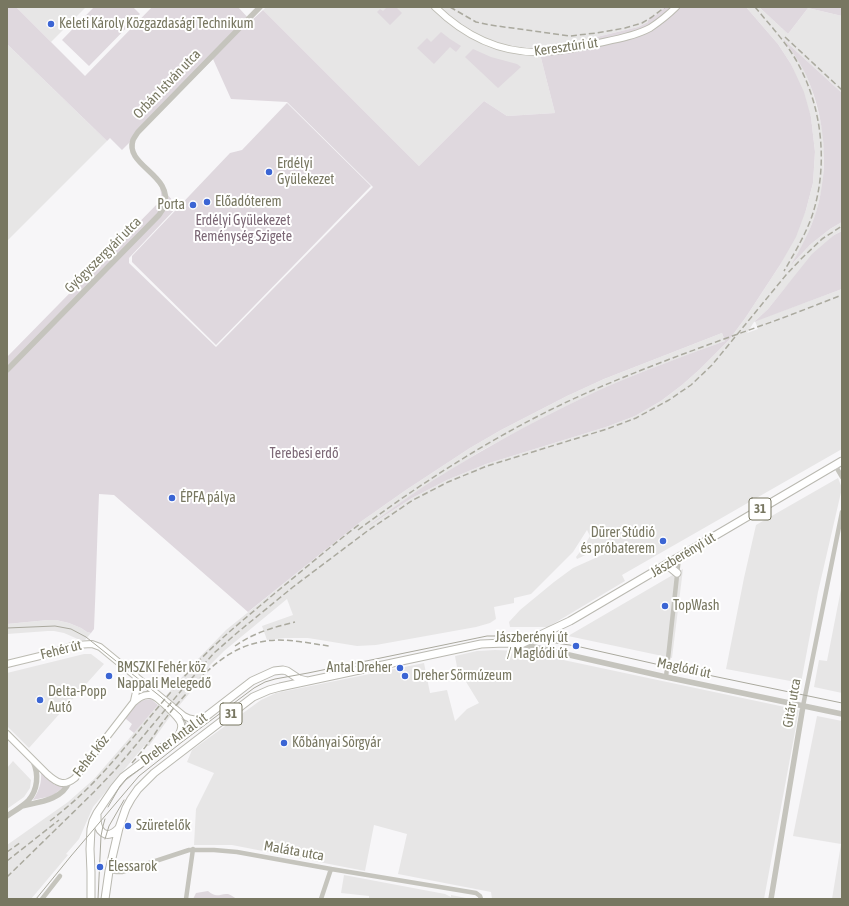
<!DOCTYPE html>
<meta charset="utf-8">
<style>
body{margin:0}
#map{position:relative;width:849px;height:906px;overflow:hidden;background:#f7f6f8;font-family:"Asap Condensed",sans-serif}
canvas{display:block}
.frame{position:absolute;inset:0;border:8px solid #787761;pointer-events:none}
</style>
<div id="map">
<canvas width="849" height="906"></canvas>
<div class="frame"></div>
</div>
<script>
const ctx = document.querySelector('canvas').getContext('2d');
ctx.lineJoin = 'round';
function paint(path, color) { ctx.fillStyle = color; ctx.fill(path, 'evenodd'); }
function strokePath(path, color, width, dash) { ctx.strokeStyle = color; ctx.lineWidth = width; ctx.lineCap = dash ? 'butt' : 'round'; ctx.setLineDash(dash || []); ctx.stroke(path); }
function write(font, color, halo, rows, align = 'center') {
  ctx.font = font + ' "Asap Condensed",sans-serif'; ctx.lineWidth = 4; ctx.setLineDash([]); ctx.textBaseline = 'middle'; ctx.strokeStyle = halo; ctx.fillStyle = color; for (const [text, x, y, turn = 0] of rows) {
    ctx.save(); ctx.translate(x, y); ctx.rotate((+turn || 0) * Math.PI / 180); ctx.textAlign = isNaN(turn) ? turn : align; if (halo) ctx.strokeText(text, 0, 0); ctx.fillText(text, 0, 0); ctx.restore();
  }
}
const built = new Path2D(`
 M 16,7 L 86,7 L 51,42 Z
 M 266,7 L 665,7 L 656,15 L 648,20 L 648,22 L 638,27 L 551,48 L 541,48 L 541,58 L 555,113 L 507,116 L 484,101 L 419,166 L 263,10 Z
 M 746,7 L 759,7 L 788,34 L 808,8 L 842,16 L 842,93 L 785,41 L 799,60 L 806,74 L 812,90 L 819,115 L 823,132 L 824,150 L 823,185 L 816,213 L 806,239 L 793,263 L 811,244 L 830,229 L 842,222 L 842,231 L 834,235 L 785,288 L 768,309 L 754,322 L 747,333 L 758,329 L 755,321 L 842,289 L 842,449 L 622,575 L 625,581 L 548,627 L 510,627 L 509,622 L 520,610 L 554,582 L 573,568 L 602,555 L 598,549 L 577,559 L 576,557 L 583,548 L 590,536 L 587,530 L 573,552 L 531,594 L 514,598 L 514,603 L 494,607 L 496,619 L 490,623 L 476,627 L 376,645 L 357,646 L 308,638 L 285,638 L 267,640 L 262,626 L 293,615 L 287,599 L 224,651 L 210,665 L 205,675 L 177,708 L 165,697 L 195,662 L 226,630 L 359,523 L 406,490 L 470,448 L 501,430 L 567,396 L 604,379 L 722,333 L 725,341 L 635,375 L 596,392 L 550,414 L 481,451 L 410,496 L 375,522 L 412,498 L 447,480 L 486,464 L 606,427 L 635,416 L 661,401 L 682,385 L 699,370 L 729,340 L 746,317 L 780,265 L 806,210 L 813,183 L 815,152 L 811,117 L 791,64 L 778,44 Z
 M 7,44 L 107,141 L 7,241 Z
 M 838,478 L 842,488 L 818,592 L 801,683 L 726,669 L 744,578 L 756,525 Z
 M 683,569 L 672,658 L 568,636 Z
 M 842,584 L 842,693 L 814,687 L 819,660 L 827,661 Z
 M 48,620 L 56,620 L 69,623 L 81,628 L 87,632 L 91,633 L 85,640 L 80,640 L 64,633 L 54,631 L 48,631 L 7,634 L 7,624 Z
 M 495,650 L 521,651 L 799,710 L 764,899 L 492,899 L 491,892 L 398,874 L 407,834 L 374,825 L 365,871 L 232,845 L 194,845 L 196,809 L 214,773 L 187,762 L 192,750 L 261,700 L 276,693 L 424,663 L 430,693 L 447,690 L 455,721 L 467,709 L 479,703 L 457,667 L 455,656 L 477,651 Z
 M 84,654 L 91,654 L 104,664 L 29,748 L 7,726 L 7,673 Z
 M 158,705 L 171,715 L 149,746 L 144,746 L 93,807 L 79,839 L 66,854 L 68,855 L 31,899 L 7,899 L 7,845 L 68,802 L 94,779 Z
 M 817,716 L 842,721 L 842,899 L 832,899 L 841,844 L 793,836 Z
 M 13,761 L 31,780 L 30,788 L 24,797 L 7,809 L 7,768 Z
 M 344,875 L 445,894 L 451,897 L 451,895 L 471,899 L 369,899 L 369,896 L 341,893 Z`);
const green = new Path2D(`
 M 7,7 L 16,7 L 85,76 L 152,7 L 238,7 L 251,21 L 263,10 L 419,166 L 484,101 L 507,116 L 555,113 L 541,58 L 541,48 L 551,48 L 638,27 L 648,22 L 648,20 L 656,15 L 665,7 L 746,7 L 778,44 L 791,64 L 804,92 L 811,117 L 815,152 L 813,183 L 806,210 L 796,237 L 780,265 L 746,317 L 729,340 L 699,370 L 682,385 L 661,401 L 635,416 L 606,427 L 486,464 L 447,480 L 412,498 L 364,529 C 380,518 395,506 411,495 C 469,456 531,422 595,392 C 637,373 681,357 725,341 L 722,333 L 604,379 L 567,396 L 501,430 L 470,448 L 406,490 L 359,523 L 248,612 L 114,495 L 99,494 C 97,539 96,584 94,629 L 91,633 L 87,632 L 81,628 L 69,623 L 56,620 L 48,620 L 7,624 L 7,357 L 162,199 L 160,187 L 178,206 L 129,258 L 129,263 L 216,347 L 373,187 L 287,102 L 231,99 L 213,59 L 122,150 L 110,138 L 107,141 L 7,44 Z
 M 94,7 L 133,7 L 140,14 L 89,66 L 62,40 Z
 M 387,7 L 398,7 L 397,8 L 402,13 L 390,25 L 377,12 L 380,9 L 383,11 Z
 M 759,7 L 842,7 L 842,16 L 808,8 L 788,34 Z
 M 441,32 L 450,39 L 461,46 L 456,52 L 450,47 L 434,64 L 417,48 L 427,38 L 431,42 Z
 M 783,39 L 842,93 L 842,222 L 830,229 L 811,244 L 791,265 C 801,248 810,231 816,212 C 830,168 825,117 806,75 C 800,62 791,50 783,39 Z
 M 473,49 L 491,57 L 517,64 L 521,67 L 498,88 L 465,57 Z
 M 287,103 L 371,186 L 216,345 L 132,262 L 132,256 L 230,153 L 242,150 Z
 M 842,231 L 842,289 L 754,322 L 768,309 L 812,254 L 834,235 Z
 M 151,699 L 158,705 L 134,733 L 129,729 L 132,724 L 126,719 L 126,716 C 133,708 139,699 151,699 Z
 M 41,772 L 55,785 L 65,786 L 52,796 L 33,800 C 39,791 42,782 41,772 Z
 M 208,891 C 217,899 220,893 228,894 C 231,895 235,898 237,899 L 193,899 L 196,893 Z`);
const minor = new Path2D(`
 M 835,465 L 842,477
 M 666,677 L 679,557
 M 803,706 L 842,512
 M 109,871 L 117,872 L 122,872 L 189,850 L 214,850 L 237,852 L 331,869 L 476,893 L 480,896 L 481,899
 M 42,899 L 60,876
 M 186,899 L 193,849
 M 321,899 L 331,869`);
const tertiary = new Path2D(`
 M 7,370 L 159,215 C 161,212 163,209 164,207 C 175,175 124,166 133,140 C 134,138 136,135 138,132 L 260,7
 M 521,644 L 666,677 L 842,714
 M 22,806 C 39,802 62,800 69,782
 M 7,816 C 14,811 22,807 28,801 C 38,790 39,774 33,761
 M 771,899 L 803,706`);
const secondary = new Path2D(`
 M 435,7 C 468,39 508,57 555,51 C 568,50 581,47 594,44 C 612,40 633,37 650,28 C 659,22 668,15 676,7
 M 7,664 L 40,656 L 75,645 L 92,644 L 100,647 L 184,716 C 191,720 196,720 204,718
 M 134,701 C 136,693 138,684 136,676
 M 7,734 L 47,774 C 57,783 64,787 75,778 L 133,703 C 138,698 143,694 150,695 C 156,695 180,718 181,724 C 182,728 180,732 178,736`);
const primary = new Path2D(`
 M 663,566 L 671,568 L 677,573
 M 97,815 C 96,831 106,842 119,828
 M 91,899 L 91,872 L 90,849 L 91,829 L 93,821 L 97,813 L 114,788 L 123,777 L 160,749 L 195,725 L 252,681 L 274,671 L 283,670 L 287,671 L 299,679 L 307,681
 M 105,899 L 109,871 L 119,828 L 126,808 L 131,799 L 138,789 L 154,773 L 253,697 L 269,690 L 280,687 L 481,644 L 505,643 L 521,644 L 570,621 L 842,461`);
const tram = new Path2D(`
 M 7,628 L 55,626 L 71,629 L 86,637 L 161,697 L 181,715 L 186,723 L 186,728 L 183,737 L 179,741
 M 108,807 L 120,786 L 127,778 L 143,767
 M 105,839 L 109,826 L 124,800
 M 36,899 L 71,856 L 139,776 L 182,742 L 254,688 L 265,682 L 275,679 L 308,673 L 487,636 L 510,636 L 576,646 L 660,665 L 842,703
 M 98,899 L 101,836 L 103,826 L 105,819`);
const rail = new Path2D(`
 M 450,7 L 476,22 L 490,25 L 570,36 L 596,33 L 625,28 L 642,23 L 652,17 L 665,7
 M 755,7 C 769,24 785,41 796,60 C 823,107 829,168 811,219 C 804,237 794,254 784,271
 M 785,37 L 842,90
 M 358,530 C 433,474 518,421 605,385 C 657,363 710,344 763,325 C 789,316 816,305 842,295
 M 235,646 C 253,633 274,627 295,622
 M 132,763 C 138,756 144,749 149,742 C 154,736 158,728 163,722 C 170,712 178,703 186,694 C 207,670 227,649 260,642 C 282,637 307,643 329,646
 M 50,821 C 64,810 77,799 89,787 C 127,749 158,704 195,665 C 219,639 247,617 274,594 C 303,570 331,546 361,523
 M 7,852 L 21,842
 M 7,861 L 59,820
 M 7,877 L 94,792 L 115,770 L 185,686 L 214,653 L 238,632 L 293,587 L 366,532 L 413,500 L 448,482 L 487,466 L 607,429 L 636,418 L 669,400 L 691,385 L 712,365 L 786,275 L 801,259 L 822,239 L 842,226`);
const markers = [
 [51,24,4,"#3b65d4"],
 [269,172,4,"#3b65d4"],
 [207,202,4,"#3b65d4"],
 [193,205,4,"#3b65d4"],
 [172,498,4,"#3b65d4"],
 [663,541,4,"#3b65d4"],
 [665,606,4,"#3b65d4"],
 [576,646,4,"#3b65d4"],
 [400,668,4,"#3b65d4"],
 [109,676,4,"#3b65d4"],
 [405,676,4,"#3b65d4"],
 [40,700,4,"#3b65d4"],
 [284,743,4,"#3b65d4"],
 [128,826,4,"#3b65d4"],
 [100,867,4,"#3b65d4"]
];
const shields = [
 [760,509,22],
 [231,714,22]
];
const shieldNames = [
 ["31",760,509],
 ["31",231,714]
];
const poiNames = [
 ["Keleti Károly Közgazdasági Technikum",59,24],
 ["Erdélyi",277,164],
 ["Gyülekezet",277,180],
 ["Előadóterem",215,202],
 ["Porta",185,205,"right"],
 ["ÉPFA pálya",180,498],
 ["Dürer Stúdió",655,533,"right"],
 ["és próbaterem",655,549,"right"],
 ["TopWash",673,606],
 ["Jászberényi út",568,638,"right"],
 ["/ Maglódi út",568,654,"right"],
 ["BMSZKI Fehér köz",117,668],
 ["Nappali Melegedő",117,684],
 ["Antal Dreher",392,668,"right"],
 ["Dreher Sörmúzeum",413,676],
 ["Delta-Popp",48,692],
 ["Autó",48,708],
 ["Kőbányai Sörgyár",292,743],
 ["Szüretelők",136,826],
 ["Élessarok",108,867]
];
const streetNames = [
 ["Keresztúri út",566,47,-8],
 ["Orbán István utca",167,84,-46],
 ["Gyógyszergyári utca",103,255,-45],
 ["Jászberényi út",683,555,-31],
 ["Fehér út",61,650,-14],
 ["Maglódi út",684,668,12],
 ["Gitár utca",792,703,-80],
 ["Dreher Antal út",174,739,-36],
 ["Fehér köz",91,756,-52],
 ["Maláta utca",294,851,10]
];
const parkNames = [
 ["Erdélyi Gyülekezet",243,221],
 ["Reménység Szigete",243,237],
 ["Terebesi erdő",304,454]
];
paint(built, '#e7e6e6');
paint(green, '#dfd8de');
strokePath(secondary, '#bcbbb2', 8);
strokePath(primary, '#bab9b1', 9);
strokePath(minor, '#c5c4bd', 4.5);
strokePath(tertiary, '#c5c4bd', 5.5);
strokePath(secondary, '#fff', 6);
strokePath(primary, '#fff', 7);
strokePath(tram, '#aaa99e', 1);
strokePath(rail, '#aaa99e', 1.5, [6, 3]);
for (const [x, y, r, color] of markers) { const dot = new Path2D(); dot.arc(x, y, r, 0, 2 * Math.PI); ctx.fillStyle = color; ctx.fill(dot); strokePath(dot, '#fff', 1.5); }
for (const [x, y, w] of shields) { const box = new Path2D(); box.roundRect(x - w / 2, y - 11, w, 22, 3); ctx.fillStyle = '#fff'; ctx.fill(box); strokePath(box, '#787761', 1); }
write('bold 13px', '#787761', null, shieldNames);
write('14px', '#787761', '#fff', poiNames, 'left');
write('14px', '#787761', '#fff', streetNames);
write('14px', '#7c6876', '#fff', parkNames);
</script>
